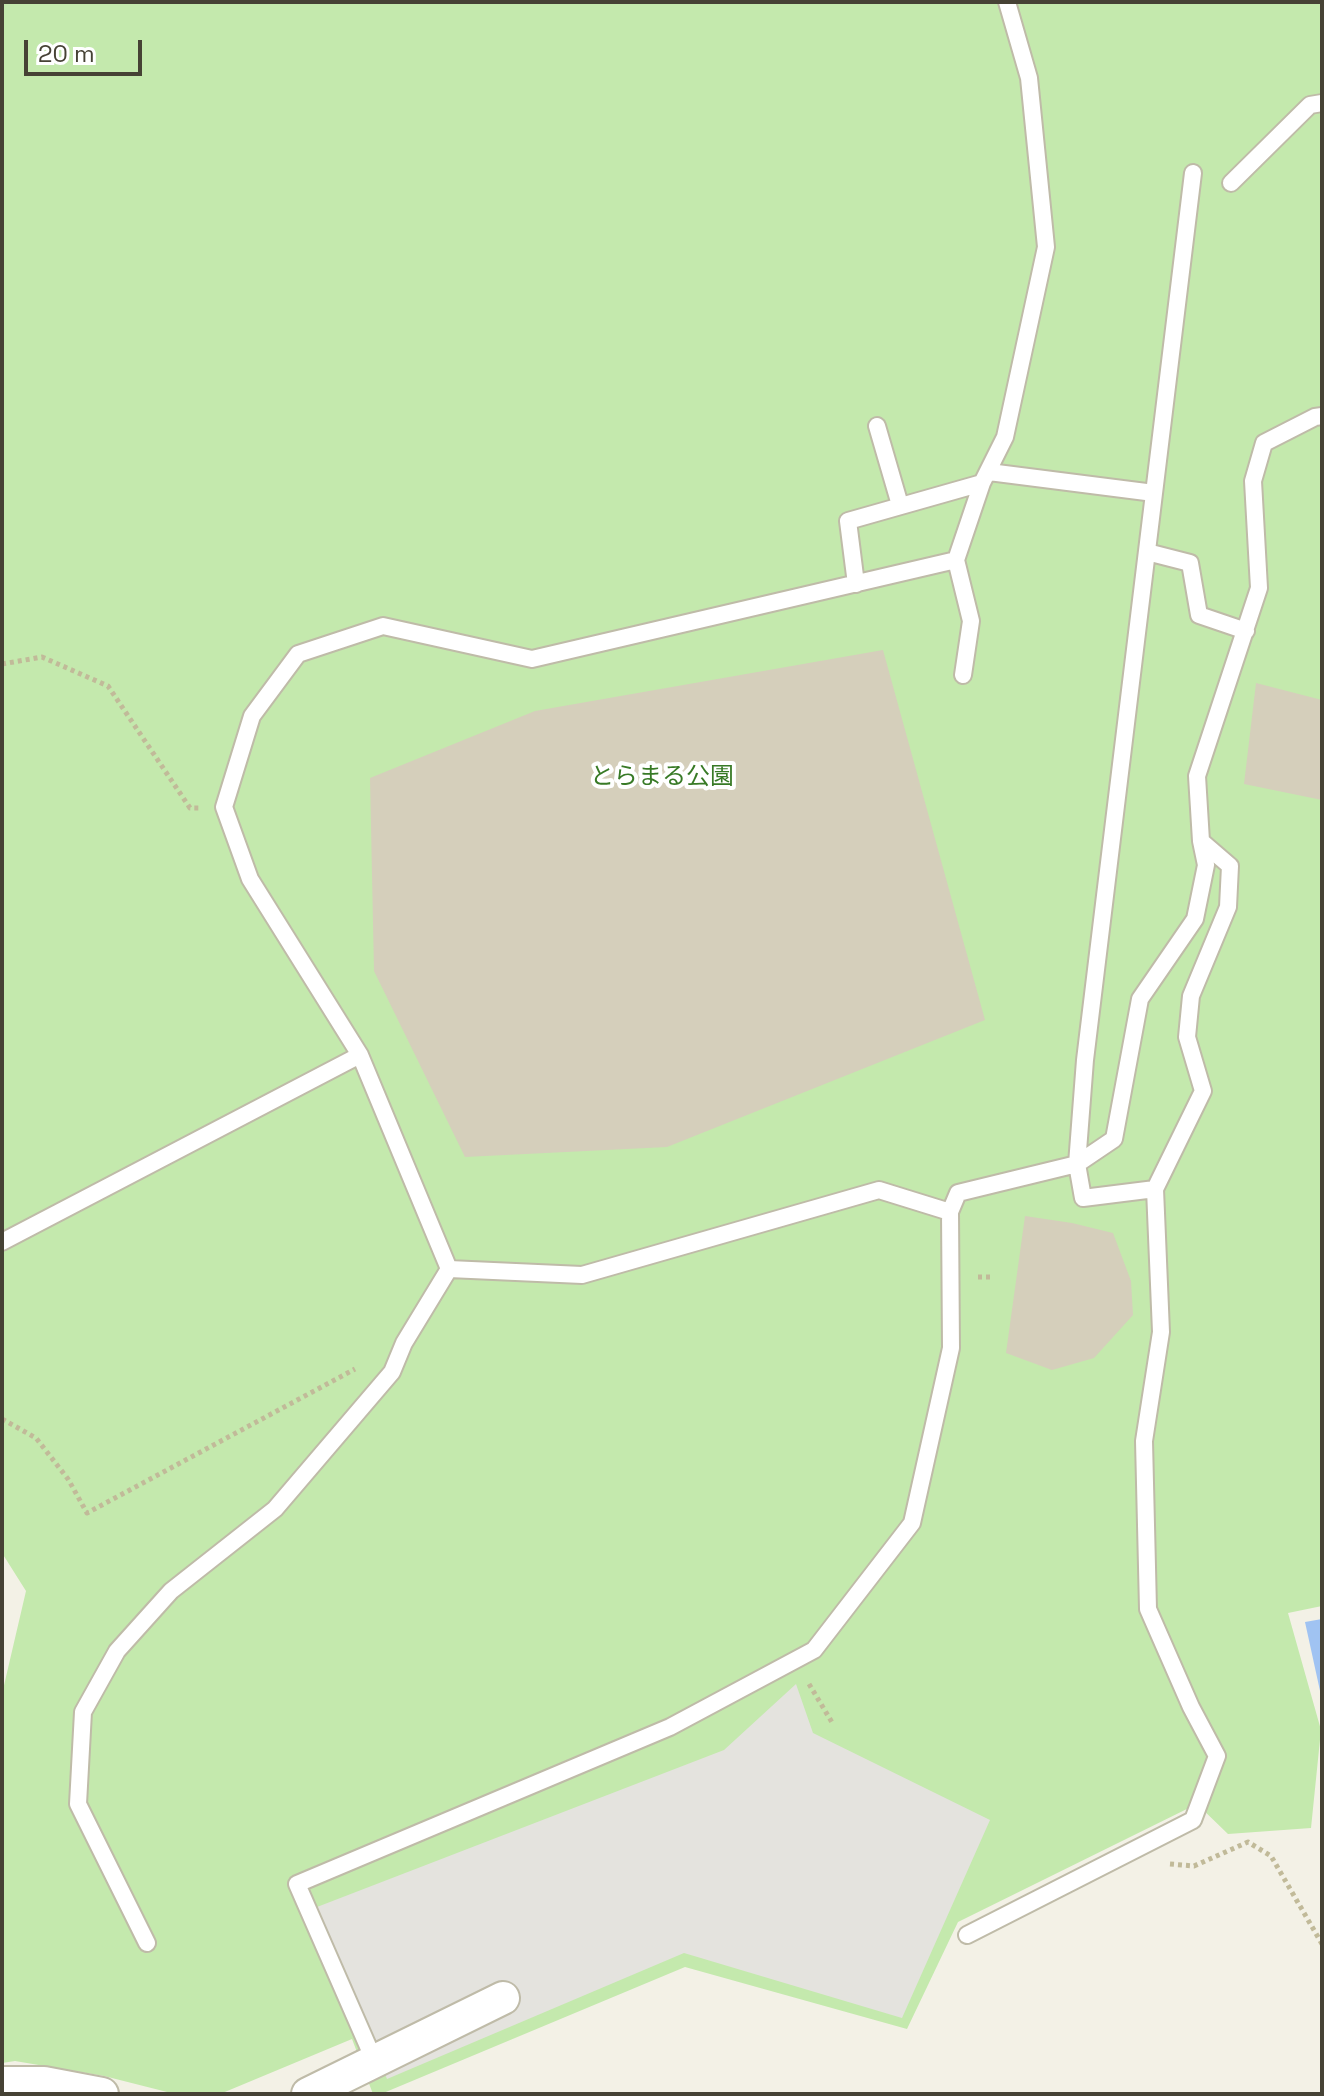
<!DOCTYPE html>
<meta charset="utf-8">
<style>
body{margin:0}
#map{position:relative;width:1324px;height:2096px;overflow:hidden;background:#f3f1e6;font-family:"Space Grotesk",sans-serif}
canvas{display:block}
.frame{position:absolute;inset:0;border:4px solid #464235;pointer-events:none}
.scale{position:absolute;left:24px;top:40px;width:118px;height:36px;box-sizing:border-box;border:4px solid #464235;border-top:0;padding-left:10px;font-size:24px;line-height:28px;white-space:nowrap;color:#464235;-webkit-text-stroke:6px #fff;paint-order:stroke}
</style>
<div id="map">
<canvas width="1324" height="2096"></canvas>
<div class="frame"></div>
<div class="scale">20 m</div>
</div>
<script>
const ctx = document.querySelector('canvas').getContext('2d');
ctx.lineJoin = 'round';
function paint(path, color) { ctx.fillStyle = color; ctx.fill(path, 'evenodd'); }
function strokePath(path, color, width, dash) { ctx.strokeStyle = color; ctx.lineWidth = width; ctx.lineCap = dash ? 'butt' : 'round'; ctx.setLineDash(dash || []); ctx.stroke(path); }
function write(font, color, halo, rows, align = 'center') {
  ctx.font = font + ' "Space Grotesk","Noto Sans JP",sans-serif'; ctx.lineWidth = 8; ctx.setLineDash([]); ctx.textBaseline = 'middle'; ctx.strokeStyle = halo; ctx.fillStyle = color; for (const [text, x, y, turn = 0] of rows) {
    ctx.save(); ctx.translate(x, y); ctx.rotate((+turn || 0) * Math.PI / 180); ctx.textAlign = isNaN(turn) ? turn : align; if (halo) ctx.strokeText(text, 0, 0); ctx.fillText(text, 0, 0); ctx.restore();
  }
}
const green = new Path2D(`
 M 2,2 L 1322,2 L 1322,1606 L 1288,1613 L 1321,1730 L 1311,1828 L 1228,1834 L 1197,1804 L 958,1922 L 907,2029 L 685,1967 L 381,2094 L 373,2094 L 352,2039 L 220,2094 L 175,2094 L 104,2076 L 15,2061 L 2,2063 L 2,1694 L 26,1591 L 2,1553 Z`);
const parking = new Path2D(`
 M 796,1684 L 813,1733 L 990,1820 L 902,2018 L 684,1953 L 387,2079 L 317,1907 L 724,1750 Z`);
const water = new Path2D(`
 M 1322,1619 L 1322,1700 L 1305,1622 Z`);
const building = new Path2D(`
 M 883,650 L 985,1020 L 667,1147 L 465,1157 L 374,971 L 370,778 L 535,711 Z
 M 1256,683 L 1322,700 L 1322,800 L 1244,784 Z
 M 1025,1216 L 1072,1223 L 1113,1233 L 1131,1281 L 1133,1315 L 1094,1358 L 1052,1370 L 1006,1353 Z`);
const path = new Path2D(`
 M 2,664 L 42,657 L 108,686 L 190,808 L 199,808
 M 978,1277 L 993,1277
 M 2,1419 L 36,1438 L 68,1479 L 87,1513 L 355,1369
 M 809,1684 L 833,1724
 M 1170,1864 L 1194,1866 L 1248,1842 L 1271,1856 L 1322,1944`);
const service = new Path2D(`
 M 1231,183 L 1310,105 L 1322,103
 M 877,426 L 900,505
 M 989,472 L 1154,493
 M 1147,552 L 1190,563 L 1199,615 L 1246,631
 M 956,560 L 971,621 L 963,675
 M 856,584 L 848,521 L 982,483
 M 1155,1189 L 1083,1198 L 1077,1164 L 1114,1139 L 1140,999 L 1195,919 L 1206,865 L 1201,841 L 1197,776 L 1259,588 L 1253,481 L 1264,443 L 1315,417 L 1322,416
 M 950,1212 L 958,1193 L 1077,1164 L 1085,1060 L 1193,173
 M 2,1242 L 360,1055
 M 967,1935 L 1193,1820 L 1217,1756 L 1191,1707 L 1148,1609 L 1144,1441 L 1161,1332 L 1155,1189 L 1203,1091 L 1187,1037 L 1191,996 L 1228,907 L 1230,866 L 1201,841
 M 147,1943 L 78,1804 L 83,1712 L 117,1651 L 171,1591 L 275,1509 L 392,1372 L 404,1343 L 449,1269
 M 374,2060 L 297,1884 L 670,1727 L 814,1650 L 912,1523 L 951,1348 L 950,1212 L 879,1190 L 582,1275 L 449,1269 L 360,1055 L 250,879 L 224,807 L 252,716 L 298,654 L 383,626 L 532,659 L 956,560 L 982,483 L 1005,437 L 1046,247 L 1029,78 L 1007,2`);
const minor = new Path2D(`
 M 2,2083 L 44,2083 L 102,2094
 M 308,2094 L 503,1998`);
const parkNames = [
 ["とらまる公園",662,777]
];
paint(green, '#c4e9ad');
paint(parking, '#e4e3de');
paint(water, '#a0c3f2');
paint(building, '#d5cfbb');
strokePath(service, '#bfbba8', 20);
strokePath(minor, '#bfbba8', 36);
strokePath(path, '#c1ba99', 5, [4, 4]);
strokePath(service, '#fff', 16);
strokePath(minor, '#fff', 32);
write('24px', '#387a26', '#fff', parkNames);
</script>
